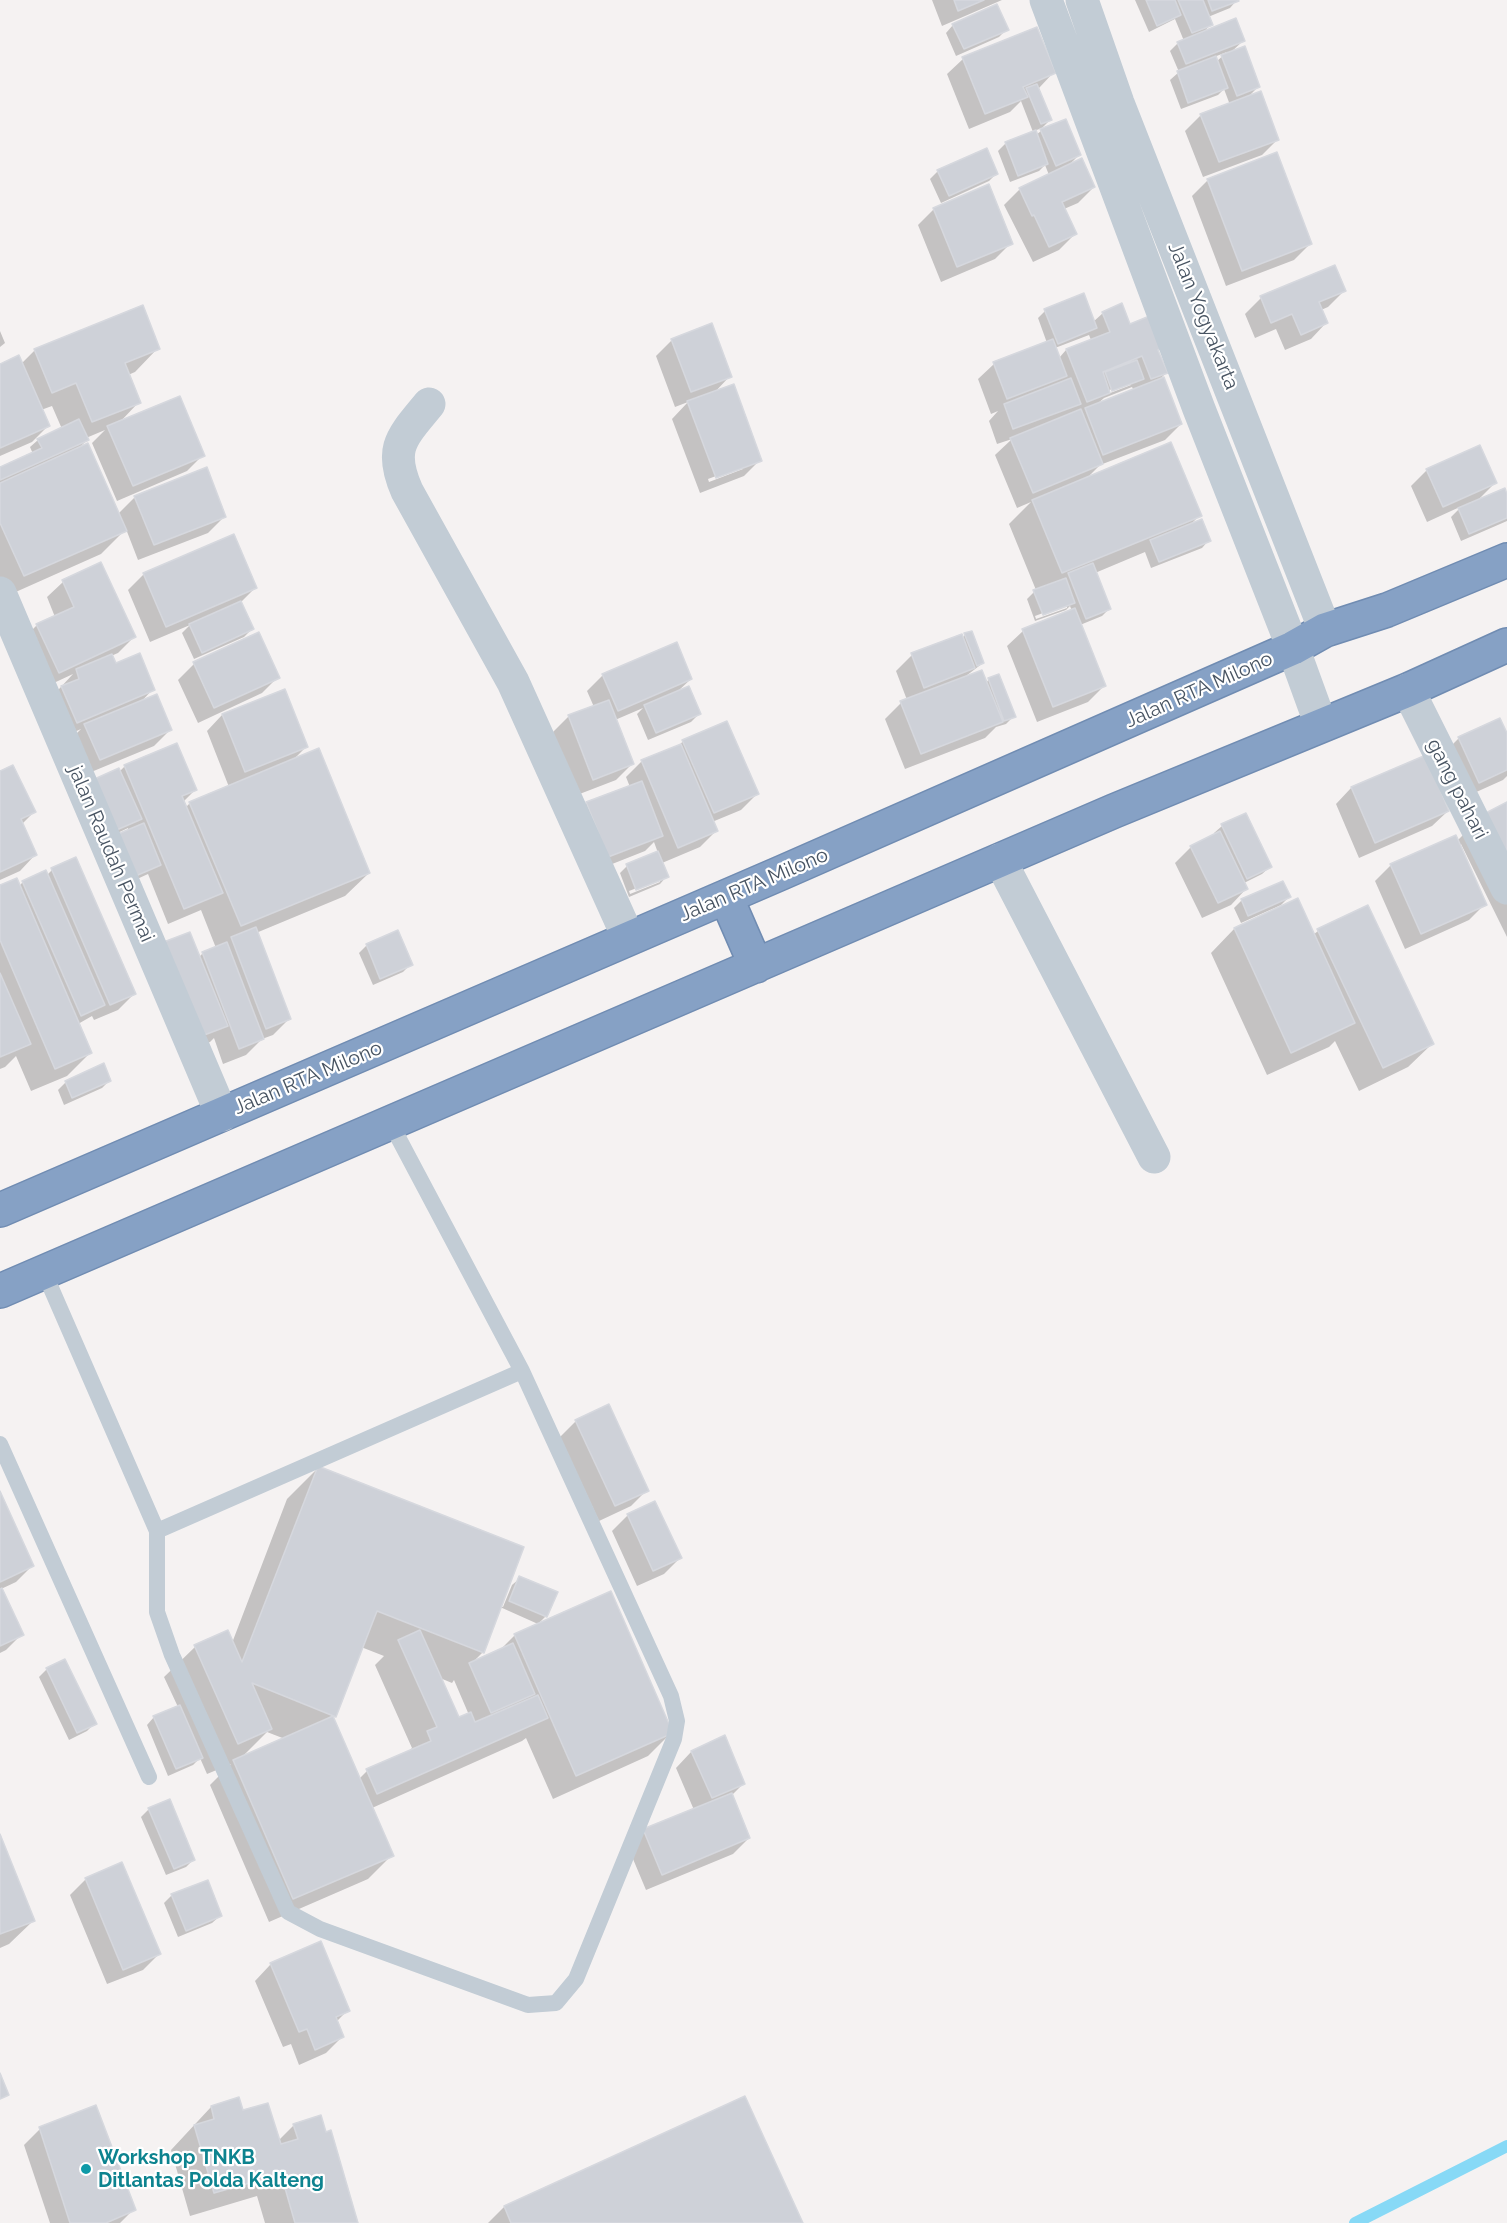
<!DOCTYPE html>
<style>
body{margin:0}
canvas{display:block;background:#f5f2f2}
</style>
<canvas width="1507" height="2223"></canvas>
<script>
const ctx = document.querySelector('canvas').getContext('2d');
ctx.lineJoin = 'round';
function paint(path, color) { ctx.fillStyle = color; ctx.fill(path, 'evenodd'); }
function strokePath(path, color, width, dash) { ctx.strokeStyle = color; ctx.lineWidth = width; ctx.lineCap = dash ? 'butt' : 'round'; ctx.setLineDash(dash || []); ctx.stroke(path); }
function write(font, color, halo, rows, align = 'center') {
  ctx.font = font + ' Raleway,sans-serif'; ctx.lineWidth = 4.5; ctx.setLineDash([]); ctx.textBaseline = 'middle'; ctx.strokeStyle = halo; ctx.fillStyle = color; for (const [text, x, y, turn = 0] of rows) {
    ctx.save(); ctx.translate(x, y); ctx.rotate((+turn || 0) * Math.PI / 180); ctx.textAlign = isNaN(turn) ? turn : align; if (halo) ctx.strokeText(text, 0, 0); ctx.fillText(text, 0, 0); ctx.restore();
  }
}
const shadow = new Path2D(`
 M 932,0 L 1002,0 L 942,26 Z
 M 1135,0 L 1237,0 L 1230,8 L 1208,17 L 1211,24 L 1202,34 L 1243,41 L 1230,53 L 1258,87 L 1247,98 L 1277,140 L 1262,155 L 1203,177 L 1185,131 L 1201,115 L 1230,105 L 1224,89 L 1218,95 L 1181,109 L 1170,80 L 1179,72 L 1170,51 L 1178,43 L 1184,41 L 1175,19 L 1149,32 ZM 1227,52 L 1216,62 L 1214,57 Z
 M 953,25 L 1007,29 L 999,37 L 956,56 L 946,33 Z
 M 963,59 L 1054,72 L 1039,88 L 1050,120 L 1042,128 L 1034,131 L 1036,135 L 1041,131 L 1079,155 L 1068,166 L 1094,187 L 1078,203 L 1064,209 L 1075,234 L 1059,250 L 1033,262 L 1004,205 L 1020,189 L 1049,175 L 1045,165 L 1039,171 L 1010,182 L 998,151 L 1006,143 L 1033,132 L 1021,101 L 1010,112 L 969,129 L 947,74 Z
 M 938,171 L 996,174 L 989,181 L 941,203 L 930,179 Z
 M 1208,180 L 1310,244 L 1294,260 L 1226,286 L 1192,196 Z
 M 934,209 L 1011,243 L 995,259 L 941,282 L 918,225 Z
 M 1334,267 L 1344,291 L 1328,307 L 1321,310 L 1326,323 L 1311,339 L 1285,350 L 1276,329 L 1255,338 L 1245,314 L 1261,298 Z
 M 1045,311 L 1093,322 L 1103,313 L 1129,326 L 1163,347 L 1157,352 L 1166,373 L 1162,377 L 1181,424 L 1165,440 L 1100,465 L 1087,478 L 1200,515 L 1189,526 L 1209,540 L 1202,548 L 1151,568 L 1145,552 L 1095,573 L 1109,609 L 1102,616 L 1080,625 L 1104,686 L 1088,702 L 1037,722 L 1007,646 L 1023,631 L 1072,611 L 1070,606 L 1066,610 L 1035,621 L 1027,599 L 1036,590 L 1009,524 L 1031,502 L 1017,508 L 995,455 L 1012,439 L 997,444 L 989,421 L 998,411 L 991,414 L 978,379 L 994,364 L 1047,343 L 1038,318 ZM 1089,335 L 1091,340 L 1066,350 L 1059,358 L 1055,348 ZM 1131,382 L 1131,385 L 1105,395 L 1104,392 ZM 1132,387 L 1134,391 L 1096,405 L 1104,398 ZM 1067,604 L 1067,608 L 1036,619 L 1035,616 Z
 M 0,331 L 5,343 L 0,347 Z
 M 672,340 L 730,376 L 714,393 L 760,460 L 744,476 L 700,493 L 672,419 L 688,402 L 675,407 L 656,356 ZM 743,466 L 743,469 L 709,482 L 708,479 Z
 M 158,348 L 135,372 L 128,375 L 139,402 L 119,423 L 203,455 L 187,471 L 117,501 L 92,443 L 105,430 L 86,438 L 87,440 L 78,449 L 118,514 L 135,497 L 224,517 L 208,533 L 138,560 L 126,529 L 101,554 L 0,599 L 0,469 L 33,454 L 30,447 L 38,440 L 62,429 L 52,406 L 41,410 L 48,426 L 32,442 L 0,456 L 0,365 L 21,364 L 35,350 Z
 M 1427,470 L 1495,483 L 1475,503 L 1507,497 L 1507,521 L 1461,541 L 1451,517 L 1462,506 L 1427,522 L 1411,486 Z
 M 144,574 L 255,588 L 240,603 L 252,629 L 244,637 L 194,659 L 182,633 L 190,625 L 150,642 L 128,590 Z
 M 63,582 L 134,637 L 118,653 L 111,656 L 115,665 L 153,689 L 140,703 L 170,730 L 154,746 L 84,775 L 69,741 L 81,729 L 61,738 L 46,703 L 73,674 L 43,688 L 21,641 L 37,625 L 55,617 L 47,597 Z
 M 259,634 L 278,677 L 262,693 L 198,723 L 178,680 L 194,664 Z
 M 965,635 L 983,663 L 962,679 L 986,683 L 989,679 L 1014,716 L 1006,724 L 996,727 L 985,738 L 905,769 L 885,719 L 901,703 L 907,700 L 896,671 L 912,655 L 962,638 Z
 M 603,675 L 691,679 L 677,692 L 699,714 L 691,722 L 648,740 L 637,714 L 643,708 L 615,720 L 632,764 L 616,780 L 577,795 L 553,732 L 569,716 L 594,707 L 587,691 Z
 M 222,715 L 306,747 L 292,761 L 369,873 L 345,896 L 256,933 L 289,1019 L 273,1035 L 262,1039 L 246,1055 L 223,1064 L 214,1038 L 210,1042 L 183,1052 L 198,958 L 203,953 L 216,948 L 201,910 L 168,924 L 148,874 L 124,885 L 128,828 L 105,839 L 119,772 L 125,766 L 195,790 L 183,802 L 185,808 L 190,803 L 229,787 L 207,731 Z
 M 1507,737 L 1507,776 L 1503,780 L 1463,798 L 1443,754 L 1459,738 Z
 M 683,741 L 757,794 L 741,810 L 712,822 L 716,831 L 700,847 L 662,863 L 667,876 L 660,884 L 629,897 L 620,873 L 627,866 L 658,853 L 654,842 L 645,851 L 592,872 L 571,819 L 587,803 L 630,787 L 626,777 L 642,761 L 678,747 ZM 660,879 L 660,882 L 630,894 L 629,891 Z
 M 1425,757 L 1448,811 L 1432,826 L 1359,858 L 1336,804 L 1351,788 Z
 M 0,773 L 34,812 L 21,825 L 35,855 L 20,871 L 0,880 Z
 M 1507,804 L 1507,937 L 1461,844 L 1459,845 L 1485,904 L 1469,920 L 1405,949 L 1375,881 L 1391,865 L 1457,841 L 1482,816 Z
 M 1222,826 L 1270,867 L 1262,874 L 1244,883 L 1246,889 L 1231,905 L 1202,918 L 1175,863 L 1191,847 L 1215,835 L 1214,833 Z
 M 75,859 L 134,994 L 118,1010 L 94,1020 L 92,1016 L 78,1024 L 90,1053 L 67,1076 L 31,1091 L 16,1056 L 5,1067 L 0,1069 L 0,887 L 19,886 L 23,882 L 47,875 L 52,870 Z
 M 1289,897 L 1281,905 L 1241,923 L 1234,908 L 1242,900 Z
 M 1298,900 L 1313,935 L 1318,931 L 1432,1044 L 1408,1067 L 1359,1091 L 1335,1041 L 1329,1047 L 1267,1075 L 1211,953 L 1234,929 Z
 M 367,945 L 411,964 L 403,972 L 373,985 L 359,953 Z
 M 109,1081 L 102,1088 L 64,1105 L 58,1090 L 66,1082 Z
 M 576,1421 L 647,1490 L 631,1506 L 599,1521 L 560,1437 Z
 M 318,1468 L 500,1606 L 503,1607 L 512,1585 L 520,1578 L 546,1616 L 538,1624 L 500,1607 L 483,1652 L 472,1663 L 499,1651 L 515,1635 L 671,1733 L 648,1756 L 553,1799 L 526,1738 L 522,1741 L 372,1808 L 392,1855 L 368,1879 L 269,1922 L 210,1785 L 231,1764 L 207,1774 L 200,1758 L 193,1765 L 168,1776 L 147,1725 L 154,1717 L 178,1707 L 164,1677 L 195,1647 L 232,1643 L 287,1499 ZM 361,1647 L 384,1656 L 375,1665 L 412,1748 L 407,1753 L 367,1771 L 359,1779 L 333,1719 ZM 440,1678 L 452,1683 L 454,1680 L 469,1715 L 458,1719 ZM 267,1732 L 285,1739 L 241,1758 Z
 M 0,1495 L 32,1566 L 16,1582 L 1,1589 L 22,1634 L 6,1650 L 0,1653 Z
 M 628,1515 L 680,1558 L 664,1574 L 637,1586 L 612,1531 Z
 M 47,1669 L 95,1723 L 87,1731 L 69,1740 L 39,1677 Z
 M 691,1752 L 744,1783 L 731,1796 L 749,1838 L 733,1854 L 646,1890 L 628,1847 L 643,1831 L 694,1810 L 676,1768 Z
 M 149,1809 L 193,1860 L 186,1867 L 166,1875 L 141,1817 Z
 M 0,1838 L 33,1921 L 9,1944 L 0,1948 Z
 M 86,1879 L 159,1954 L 143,1970 L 107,1984 L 70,1895 Z
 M 172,1895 L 220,1916 L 212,1923 L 178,1937 L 164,1903 Z
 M 320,1943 L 348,2010 L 336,2022 L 342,2037 L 326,2053 L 299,2065 L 291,2044 L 283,2047 L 255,1981 L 270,1965 Z
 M 211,2107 L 242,2112 L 278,2141 L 294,2125 L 357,2223 L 265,2223 L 257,2196 L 190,2216 L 171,2150 Z
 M 40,2129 L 134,2209 L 120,2223 L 50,2223 L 24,2145 Z
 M 504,2207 L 801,2223 L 488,2223 Z`);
const stream = new Path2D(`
 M 1355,2223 L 1507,2146`);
const building = new Path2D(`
 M 954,0 L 984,0 L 958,11 Z
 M 1146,0 L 1175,0 L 1181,15 L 1157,26 Z
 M 1178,0 L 1203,0 L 1213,25 L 1192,33 Z
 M 1208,0 L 1238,0 L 1239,1 L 1212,11 Z
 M 997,4 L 1009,30 L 964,49 L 952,24 Z
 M 1236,18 L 1245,41 L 1186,64 L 1177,42 Z
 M 1037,27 L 1056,73 L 1023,87 L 1028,97 L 985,114 L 962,57 Z
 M 1245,46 L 1260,87 L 1237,96 L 1221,55 Z
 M 1216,56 L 1228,88 L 1188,103 L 1177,71 Z
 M 1037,84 L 1052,120 L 1041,124 L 1026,88 Z
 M 1261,91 L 1279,140 L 1219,162 L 1200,114 Z
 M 1066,119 L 1081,155 L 1056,166 L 1040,129 Z
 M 1036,130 L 1048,164 L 1018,176 L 1005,142 Z
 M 987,148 L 998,174 L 949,196 L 937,170 Z
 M 1277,152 L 1312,244 L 1242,271 L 1207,179 Z
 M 1082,158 L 1095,187 L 1062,202 L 1077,234 L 1049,247 L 1034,215 L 1032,216 L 1019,188 Z
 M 989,184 L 1013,244 L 957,267 L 933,208 Z
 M 1335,265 L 1346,291 L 1319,302 L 1328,323 L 1301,335 L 1292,314 L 1271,323 L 1260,296 Z
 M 1084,293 L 1097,328 L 1058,344 L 1044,309 Z
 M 1122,303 L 1130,324 L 1152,315 L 1164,347 L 1158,350 L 1168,373 L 1151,379 L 1142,356 L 1103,372 L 1110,393 L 1087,402 L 1066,349 L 1110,332 L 1102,312 Z
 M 143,305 L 160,349 L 125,363 L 141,403 L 92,422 L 76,383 L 52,393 L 34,349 Z
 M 712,323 L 732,377 L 691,392 L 671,339 Z
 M 1053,339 L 1067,376 L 1007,399 L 993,362 Z
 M 19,355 L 50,426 L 0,448 L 0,364 Z
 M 1137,360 L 1144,379 L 1112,391 L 1105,372 Z
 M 1164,377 L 1182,424 L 1103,455 L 1085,408 Z
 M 1071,378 L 1081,404 L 1013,429 L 1004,404 Z
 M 734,384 L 762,461 L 716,478 L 687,401 Z
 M 180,396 L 205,456 L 133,486 L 107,426 Z
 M 1081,409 L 1103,464 L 1033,493 L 1010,438 Z
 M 79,419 L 89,440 L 0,480 L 0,467 L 42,448 L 37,439 Z
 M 1171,442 L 1202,516 L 1062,573 L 1032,500 Z
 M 88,443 L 127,531 L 24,576 L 0,523 L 0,483 Z
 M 1480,445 L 1497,483 L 1443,507 L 1426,469 Z
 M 207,467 L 226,517 L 154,545 L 134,496 Z
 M 1505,488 L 1507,494 L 1507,518 L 1469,534 L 1458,508 Z
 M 1202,519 L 1211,541 L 1159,562 L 1150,540 Z
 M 234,534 L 257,588 L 166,627 L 143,573 Z
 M 101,562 L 136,637 L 59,673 L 36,624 L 74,607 L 62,580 Z
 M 1093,563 L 1111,609 L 1086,619 L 1068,573 Z
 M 1066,578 L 1075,603 L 1043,615 L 1033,590 Z
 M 241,601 L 254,629 L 202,653 L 189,624 Z
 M 1075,608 L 1106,686 L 1053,707 L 1022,629 Z
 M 972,631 L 984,663 L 977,666 L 964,633 Z
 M 259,632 L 280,678 L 214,708 L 193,662 Z
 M 962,634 L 975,668 L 924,688 L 911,653 Z
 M 677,642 L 692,679 L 618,711 L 602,674 Z
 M 140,653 L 155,690 L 77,723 L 61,686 L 79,679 L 76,669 L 112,654 L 116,663 Z
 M 982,670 L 1003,722 L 921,754 L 900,701 Z
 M 999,674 L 1016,717 L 1004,721 L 988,678 Z
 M 689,686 L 701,714 L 656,733 L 644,705 Z
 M 285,689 L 308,747 L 245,772 L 222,714 Z
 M 157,694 L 172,730 L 100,760 L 84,724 Z
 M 609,700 L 634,764 L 593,780 L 568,715 Z
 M 1500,718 L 1507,733 L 1507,770 L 1479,783 L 1458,737 Z
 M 727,721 L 759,794 L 714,813 L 682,740 Z
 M 177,743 L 197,790 L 182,796 L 223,893 L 184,909 L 124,765 Z
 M 681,744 L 718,831 L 678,848 L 641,760 Z
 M 319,748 L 370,873 L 241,926 L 189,802 Z
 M 1426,755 L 1449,811 L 1375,843 L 1351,787 Z
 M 13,765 L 36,812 L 21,819 L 37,855 L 0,872 L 0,771 Z
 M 119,768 L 142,819 L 112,832 L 90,781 Z
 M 642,781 L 663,836 L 608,857 L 586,802 Z
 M 1507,802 L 1507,866 L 1482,815 Z
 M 1246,813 L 1272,867 L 1247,879 L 1221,824 Z
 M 144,823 L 161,865 L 131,878 L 113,836 Z
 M 1220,831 L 1248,889 L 1218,903 L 1190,846 Z
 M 1456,835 L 1487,905 L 1421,934 L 1390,864 Z
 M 658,851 L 669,877 L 636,890 L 626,864 Z
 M 76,857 L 136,994 L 110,1005 L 51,868 Z
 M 46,870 L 105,1005 L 81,1016 L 22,881 Z
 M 17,878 L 92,1053 L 55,1069 L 0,940 L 0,885 Z
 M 1283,881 L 1291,897 L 1248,916 L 1241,899 Z
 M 1298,898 L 1355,1023 L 1291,1053 L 1234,928 Z
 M 1368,905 L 1434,1044 L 1383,1068 L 1317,929 Z
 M 256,927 L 291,1019 L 266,1029 L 231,937 Z
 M 398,930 L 413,965 L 380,979 L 366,944 Z
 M 190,932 L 228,1026 L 199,1037 L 161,943 Z
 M 227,942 L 264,1039 L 239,1049 L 202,952 Z
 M 0,973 L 31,1044 L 0,1057 Z
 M 104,1063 L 111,1081 L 72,1098 L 65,1081 Z
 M 609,1404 L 649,1491 L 615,1506 L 575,1420 Z
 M 318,1466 L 524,1547 L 484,1653 L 377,1611 L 336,1717 L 252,1683 L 272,1729 L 238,1744 L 194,1645 L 228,1630 L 242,1662 Z
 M 0,1491 L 34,1566 L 0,1582 Z
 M 655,1501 L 682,1558 L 653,1571 L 627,1514 Z
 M 519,1576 L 558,1592 L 547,1617 L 509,1601 Z
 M 2,1588 L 24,1635 L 0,1646 L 0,1589 Z
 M 611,1591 L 673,1733 L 576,1776 L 514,1634 Z
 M 420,1630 L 459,1717 L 471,1712 L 475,1722 L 538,1695 L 548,1718 L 377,1794 L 366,1769 L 431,1741 L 427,1731 L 437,1727 L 398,1640 Z
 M 513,1643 L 535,1694 L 491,1713 L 469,1663 Z
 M 65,1659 L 97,1724 L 77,1733 L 46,1668 Z
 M 180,1705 L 203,1758 L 176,1769 L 153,1716 Z
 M 333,1716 L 394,1856 L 293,1899 L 233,1760 Z
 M 725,1735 L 745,1784 L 712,1798 L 691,1751 Z
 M 732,1793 L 750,1838 L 662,1875 L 643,1829 Z
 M 170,1799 L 195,1860 L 174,1869 L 148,1808 Z
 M 0,1834 L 35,1921 L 0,1934 Z
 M 122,1862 L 161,1954 L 123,1970 L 85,1878 Z
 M 208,1880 L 222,1916 L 186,1931 L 171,1894 Z
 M 321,1941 L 350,2011 L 336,2017 L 344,2037 L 315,2050 L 307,2029 L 299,2032 L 270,1963 Z
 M 0,2073 L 9,2095 L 0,2099 Z
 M 745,2096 L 803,2223 L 511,2223 L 504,2206 Z
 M 239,2097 L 243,2110 L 268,2103 L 281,2144 L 298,2139 L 293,2124 L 321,2115 L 326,2132 L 331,2130 L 358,2223 L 295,2223 L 281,2174 L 214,2193 L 194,2125 L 214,2119 L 211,2106 Z
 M 96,2105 L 136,2210 L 106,2223 L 70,2223 L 39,2127 Z`);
const lane = new Path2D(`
 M 44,1272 L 157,1531 L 157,1612 L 172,1655 L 288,1912 L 320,1929 L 528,2005 L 556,2003 L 576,1979 L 674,1739 L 677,1721 L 671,1696 L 522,1371 L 391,1124
 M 0,1444 L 149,1777
 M 157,1531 L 522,1371`);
const street = new Path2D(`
 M 1046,0 L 1199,409 L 1293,648 L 1321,725
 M 1082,0 L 1118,103 L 1325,630
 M 429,404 C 402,437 388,448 407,491 L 513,682 L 628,937
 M 0,593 L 222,1115
 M 1408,690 L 1507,888
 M 1000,860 L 1154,1157`);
const highway = new Path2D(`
 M 726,897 L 756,966
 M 0,1210 L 781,873 L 1293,648 L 1325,630 L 1387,610 L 1507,560
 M 0,1291 L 1114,811 L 1408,690 L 1507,645`);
const markers = [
 [86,2169,6,"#0f9aa8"]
];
const streetNames = [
 ["Jalan Yogyakarta",1203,316,68],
 ["Jalan RTA Milono",1199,690,-24],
 ["gang pahari",1457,789,63],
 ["jalan Raudah Permai",111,854,67],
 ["Jalan RTA Milono",754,885,-23],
 ["Jalan RTA Milono",308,1078,-23]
];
const cultureNames = [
 ["Workshop TNKB",98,2158],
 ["Ditlantas Polda Kalteng",98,2181]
];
paint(shadow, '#0003');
strokePath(stream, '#87d9f6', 12);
paint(building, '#ced1d8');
strokePath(building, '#d6d8de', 1.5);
strokePath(highway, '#708cb2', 36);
strokePath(lane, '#c2ccd5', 16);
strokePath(street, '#c2ccd5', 33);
strokePath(highway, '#86a1c5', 33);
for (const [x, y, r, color] of markers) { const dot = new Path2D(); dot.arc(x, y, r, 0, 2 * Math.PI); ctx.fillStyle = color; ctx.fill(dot); strokePath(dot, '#fff', 2); }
write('20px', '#485462', '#fff', streetNames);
write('bold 20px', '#0d838f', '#fff', cultureNames, 'left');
</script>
